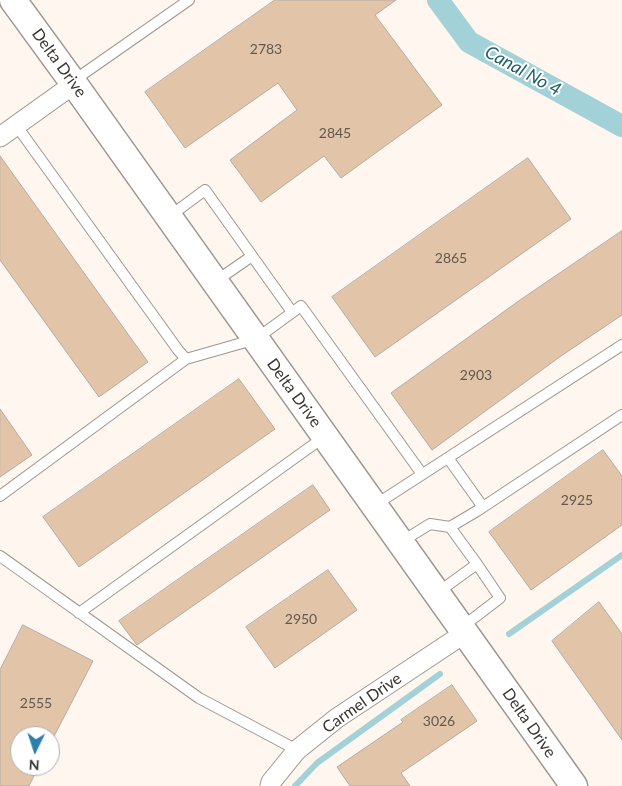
<!DOCTYPE html>
<style>
body{margin:0}
#map{position:relative;width:622px;height:786px;overflow:hidden;background:#fff7ef;font-family:Lato,sans-serif}
canvas{display:block}
.north{position:absolute;left:10px;top:726px;width:50px;height:50px;box-sizing:border-box;background:#fff;border:1px solid #afaead;border-radius:50%;rotate:184deg;font-size:14px;font-weight:700;line-height:20px;text-align:center;color:#373431}
.north::after{content:'';display:block;margin:auto;width:18px;height:22px;background:#2c7faf;clip-path:polygon(50% 0,100% 100%,50% 72%,0 100%)}
</style>
<div id="map">
<canvas width="622" height="786"></canvas>
<div class="north">N</div>
</div>
<script>
const ctx = document.querySelector('canvas').getContext('2d');
ctx.lineJoin = 'round';
function strokePath(path, color, width, dash) { ctx.strokeStyle = color; ctx.lineWidth = width; ctx.lineCap = dash ? 'butt' : 'round'; ctx.setLineDash(dash || []); ctx.stroke(path); }
function paint(path, color) { ctx.fillStyle = color; ctx.fill(path, 'evenodd'); }
function write(font, color, halo, rows, align = 'center') {
  ctx.font = font + ' Lato,sans-serif'; ctx.lineWidth = 4; ctx.setLineDash([]); ctx.textBaseline = 'middle'; ctx.strokeStyle = halo; ctx.fillStyle = color; for (const [text, x, y, turn = 0] of rows) {
    ctx.save(); ctx.translate(x, y); ctx.rotate((+turn || 0) * Math.PI / 180); ctx.textAlign = isNaN(turn) ? turn : align; if (halo) ctx.strokeText(text, 0, 0); ctx.fillText(text, 0, 0); ctx.restore();
  }
}
const stream = new Path2D(`
 M 509,634 L 622,555
 M 295,786 L 317,763 L 440,674`);
const canal = new Path2D(`
 M 438,0 L 469,42 L 622,126`);
const building = new Path2D(`
 M 275,0 L 396,0 L 375,15 L 442,105 L 341,178 L 324,156 L 261,202 L 230,160 L 297,110 L 278,83 L 185,148 L 145,92 Z
 M 0,156 L 148,362 L 99,397 L 0,260 Z
 M 528,158 L 571,219 L 375,357 L 332,297 Z
 M 622,231 L 622,315 L 561,356 L 432,450 L 391,393 L 520,300 Z
 M 239,379 L 275,429 L 79,567 L 43,517 Z
 M 0,409 L 32,455 L 0,477 Z
 M 603,450 L 622,476 L 622,525 L 531,590 L 489,532 Z
 M 313,485 L 330,510 L 137,645 L 136,644 L 119,621 Z
 M 328,570 L 357,610 L 275,668 L 246,627 Z
 M 599,602 L 622,634 L 622,740 L 552,641 Z
 M 23,625 L 93,661 L 50,744 L 50,736 L 20,736 L 20,766 L 39,766 L 29,786 L 0,786 L 0,670 Z
 M 452,685 L 477,721 L 401,773 L 410,786 L 350,786 L 337,767 L 403,722 L 401,720 Z`);
const service = new Path2D(`
 M 73,81 L 189,0
 M 170,216 L 205,190 L 292,312
 M 216,281 L 252,256
 M 186,359 L 256,339 L 301,306 L 422,474
 M 448,458 L 483,507
 M 0,496 L 186,359 L 178,350 L 16,125
 M 375,505 L 622,345
 M 401,542 L 430,524 L 450,527
 M 0,556 L 199,698 L 297,750
 M 477,564 L 450,527 L 477,511 L 622,415
 M 437,593 L 477,564 L 500,598 L 462,627
 M 79,613 L 324,437`);
const minor = new Path2D(`
 M 0,137 L 74,84
 M 270,786 L 271,782 L 297,750 L 337,718 L 465,633`);
const secondary = new Path2D(`
 M 13,0 L 72,81 L 574,786`);
const numberNames = [
 ["2783",266,49],
 ["2845",335,133],
 ["2865",451,258],
 ["2903",476,375],
 ["2925",577,500],
 ["2950",301,619],
 ["2555",36,703],
 ["3026",439,721]
];
const streetNames = [
 ["Delta Drive",59,63,54],
 ["Delta Drive",294,393,54],
 ["Carmel Drive",362,703,-35],
 ["Delta Drive",529,723,55]
];
const waterNames = [
 ["Canal No 4",523,71,29]
];
strokePath(stream, '#a2d1d7', 6);
strokePath(canal, '#a2d1d7', 22);
paint(building, '#e2c5a9');
strokePath(building, '#b3aba4', 1);
strokePath(service, '#9e978f', 12);
strokePath(minor, '#9e978f', 21);
strokePath(secondary, '#9e978f', 29);
strokePath(service, '#fff', 10);
strokePath(minor, '#fff', 19);
strokePath(secondary, '#fff', 26);
write('14px', '#62584f', null, numberNames);
write('16px', '#373431', '#fff', streetNames);
write('italic 18px', '#216067', '#fff', waterNames);
</script>
